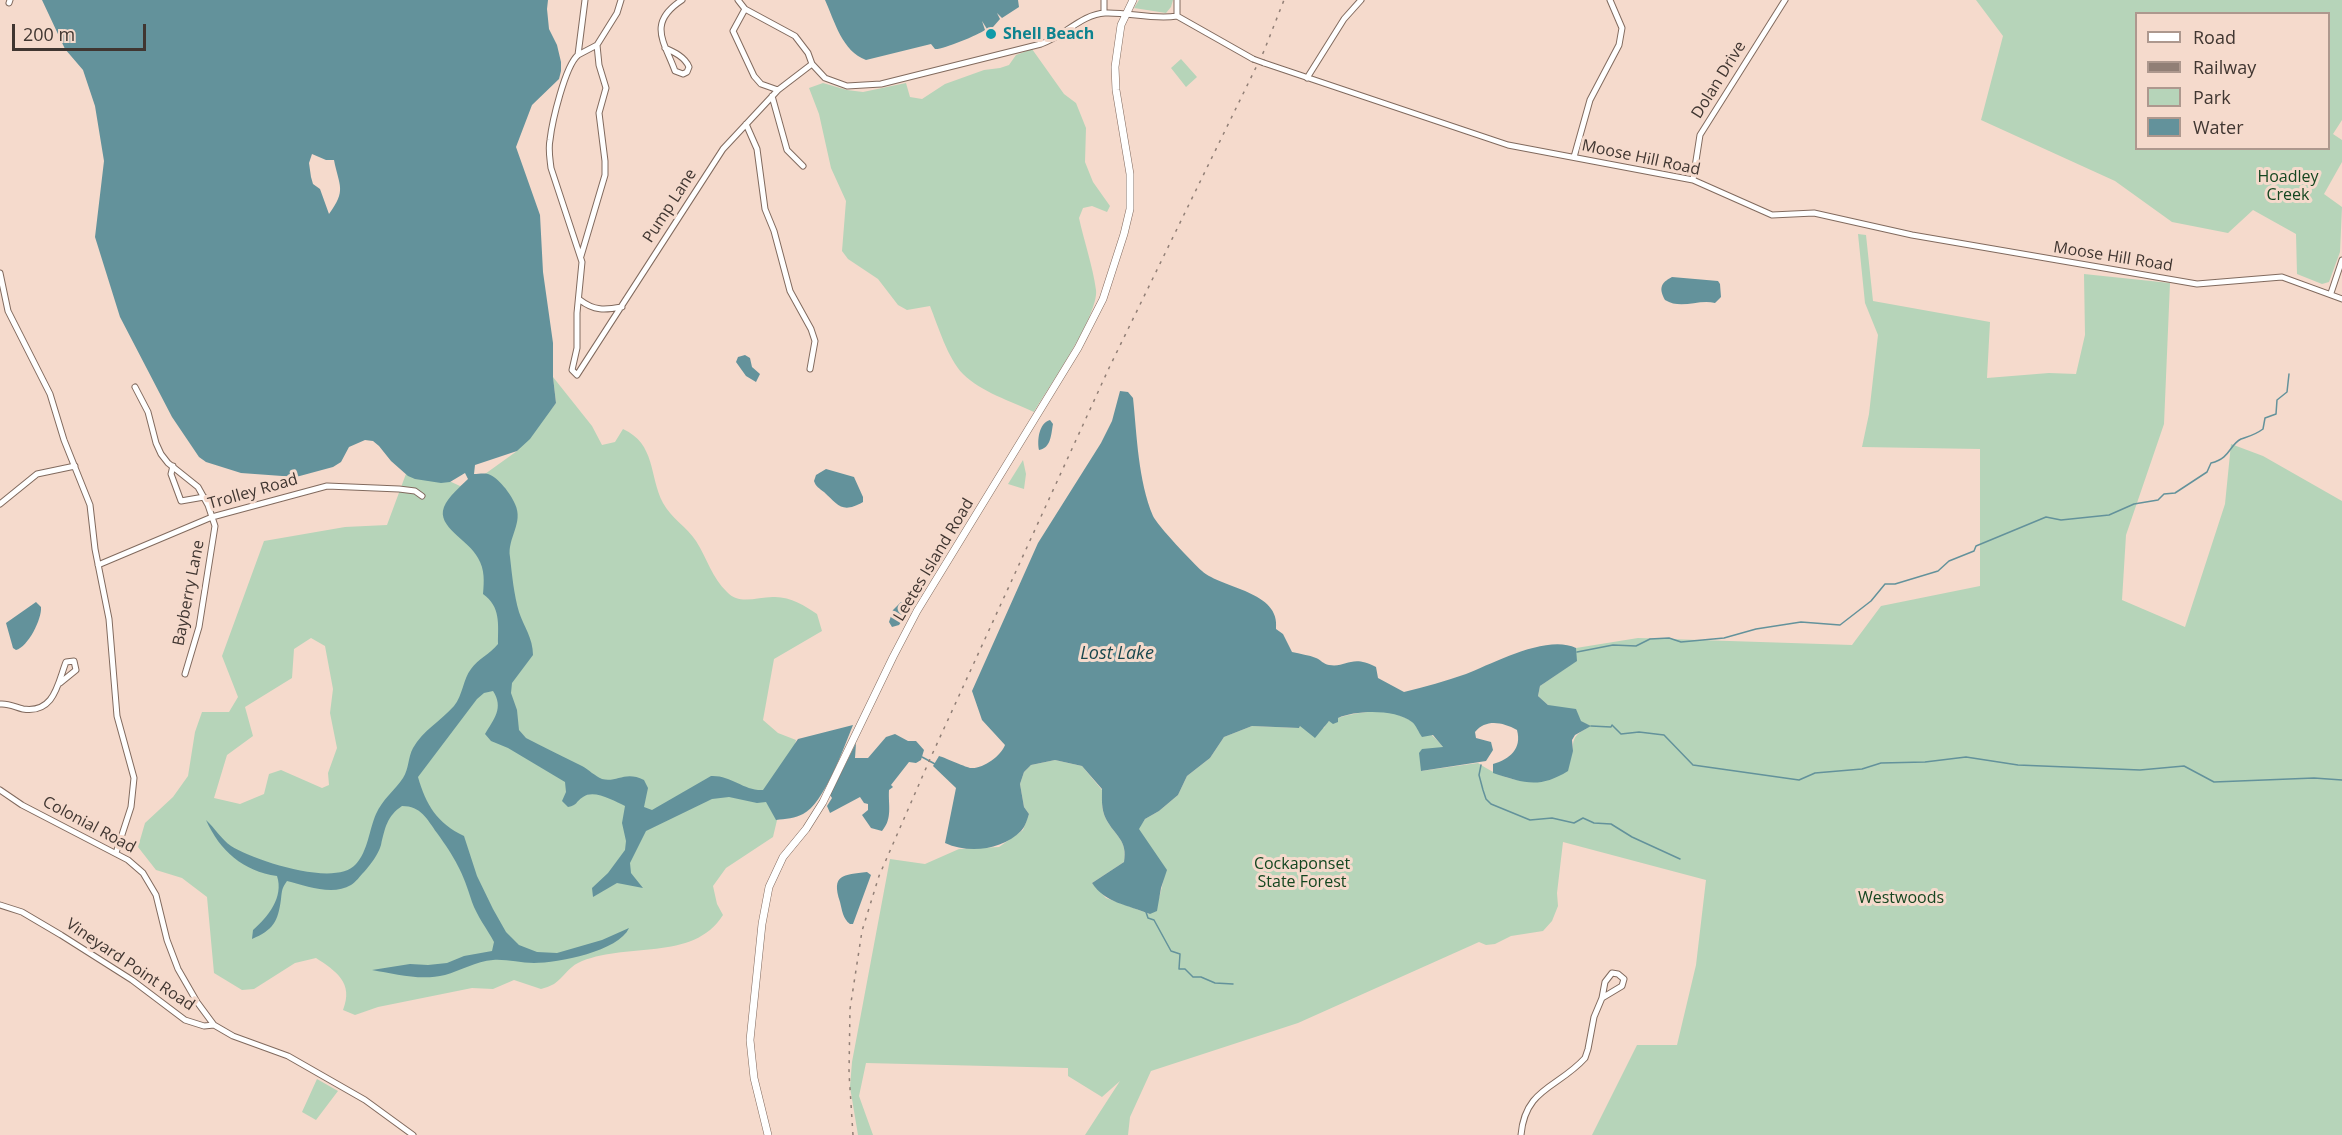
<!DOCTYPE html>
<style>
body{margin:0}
#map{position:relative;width:2342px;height:1135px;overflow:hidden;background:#f5dacc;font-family:"Open Sans",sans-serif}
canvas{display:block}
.legend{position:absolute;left:2135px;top:12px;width:195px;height:138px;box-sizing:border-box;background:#f5dacc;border:2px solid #ad988e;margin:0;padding:8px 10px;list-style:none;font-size:18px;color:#403631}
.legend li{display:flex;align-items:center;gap:12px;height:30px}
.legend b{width:30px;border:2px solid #ad988e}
.scale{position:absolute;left:12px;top:24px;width:134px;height:27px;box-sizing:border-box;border:3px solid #403631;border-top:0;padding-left:8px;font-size:18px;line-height:21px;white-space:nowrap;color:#403631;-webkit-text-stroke:4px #f5dacc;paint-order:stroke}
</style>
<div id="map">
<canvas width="2342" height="1135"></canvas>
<ul class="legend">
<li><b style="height:8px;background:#fff"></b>Road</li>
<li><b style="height:8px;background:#917f76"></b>Railway</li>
<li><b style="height:16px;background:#b6d4b9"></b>Park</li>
<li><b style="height:16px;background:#63929b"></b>Water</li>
</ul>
<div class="scale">200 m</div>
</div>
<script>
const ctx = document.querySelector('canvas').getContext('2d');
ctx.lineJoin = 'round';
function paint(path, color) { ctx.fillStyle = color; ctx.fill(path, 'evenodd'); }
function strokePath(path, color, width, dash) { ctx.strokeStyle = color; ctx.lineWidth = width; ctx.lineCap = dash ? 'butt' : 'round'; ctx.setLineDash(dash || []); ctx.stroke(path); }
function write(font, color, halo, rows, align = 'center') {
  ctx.font = font + ' "Open Sans",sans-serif'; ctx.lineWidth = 6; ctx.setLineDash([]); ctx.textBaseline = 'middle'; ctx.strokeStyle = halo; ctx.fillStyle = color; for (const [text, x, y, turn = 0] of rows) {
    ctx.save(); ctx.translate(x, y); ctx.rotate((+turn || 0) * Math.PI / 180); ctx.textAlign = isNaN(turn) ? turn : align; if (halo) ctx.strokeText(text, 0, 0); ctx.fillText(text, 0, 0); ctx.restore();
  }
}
const green = new Path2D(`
 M 1139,0 L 1173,0 L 1171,7 L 1166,13 L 1134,8 Z
 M 1976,0 L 2342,0 L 2342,120 L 2333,134 L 2342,140 L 2342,162 L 2324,194 L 2342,207 L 2340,252 L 2329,282 L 2322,284 L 2297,274 L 2296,234 L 2253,210 L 2228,233 L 2172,222 L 2115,181 L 1981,120 L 2003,36 ZM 2136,14 L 2328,14 L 2328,148 L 2136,148 Z
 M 1032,49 L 1064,94 L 1076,103 L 1086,128 L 1085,162 L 1093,182 L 1110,206 L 1107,212 L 1092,206 L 1083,208 L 1079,218 C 1084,241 1093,267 1096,290 C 1099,315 1048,388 1034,412 C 1011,401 981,392 963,374 C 948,359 938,326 930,306 L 907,310 L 898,305 L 878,279 L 848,259 L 842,251 L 846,201 L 831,168 L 819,114 L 809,88 L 823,83 L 847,90 L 863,92 L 906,83 L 910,97 L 922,99 L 945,84 L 984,70 L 1000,68 L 1009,65 L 1016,55 Z
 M 1181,59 L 1197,77 L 1186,87 L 1171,68 Z
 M 1858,234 L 1866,235 L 1873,301 L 1990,322 L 1987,378 L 2049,373 L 2076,374 L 2085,335 L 2084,274 L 2170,283 L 2164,424 L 2126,535 L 2122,600 L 2185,627 L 2225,504 L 2231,444 L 2263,456 L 2342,501 L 2342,1135 L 1592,1135 L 1637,1045 L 1677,1045 L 1696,965 L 1706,880 L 1563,842 L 1557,893 L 1558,906 L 1552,921 L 1543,931 L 1511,936 L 1495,944 L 1486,945 L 1479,942 L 1298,1023 L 1151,1071 L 1130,1117 L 1128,1135 L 1085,1135 L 1120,1081 L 1102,1097 L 1068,1076 L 1068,1068 L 866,1063 L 859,1096 L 873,1135 L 858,1135 L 850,1087 L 852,1062 L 890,859 L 925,864 L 959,849 L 999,847 L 1023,830 L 1029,814 L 1024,807 L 1020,784 L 1024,772 L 1031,765 L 1055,760 L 1082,766 L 1102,790 C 1102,800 1101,809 1106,819 C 1115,836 1128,840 1124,862 L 1092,883 L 1106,898 L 1150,914 C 1161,902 1161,886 1166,870 L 1138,829 L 1145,819 L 1159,811 L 1178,795 L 1187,776 L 1210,758 L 1224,737 L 1252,726 L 1299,728 L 1300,726 L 1324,728 L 1326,723 C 1338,715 1375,709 1389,712 C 1409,717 1431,731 1443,747 L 1421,771 L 1478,763 C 1497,776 1516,782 1539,782 L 1573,751 C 1572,735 1578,734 1590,726 L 1548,705 L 1538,696 L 1540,686 L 1576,661 L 1576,648 L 1638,638 L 1852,645 L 1881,606 L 1980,586 L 1980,449 L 1862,447 L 1869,414 L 1878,335 L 1865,303 Z
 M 553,377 L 592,426 L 602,445 L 615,442 L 623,429 C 656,444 649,476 663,503 C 671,518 687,527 696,541 C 707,558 712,578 727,592 C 740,606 759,596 775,597 C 791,597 805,606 817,614 L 822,631 L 774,659 L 763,720 L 778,733 L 796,740 L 773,837 L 726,868 L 713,886 L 717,904 L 723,915 C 693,963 624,941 578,963 C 569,967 563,978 554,984 C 550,986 545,988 541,989 L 514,980 L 493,989 L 472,988 L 378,1007 L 355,1015 L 343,1010 C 354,983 336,971 316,958 L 295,963 L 254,989 L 242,990 L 214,973 L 207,897 L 182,878 L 156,870 L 138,847 L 145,823 L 173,797 L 188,776 L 195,732 L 202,712 L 229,712 L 238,697 L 222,656 L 264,541 L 345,527 L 387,525 L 410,463 L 460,486 L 485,474 L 517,451 L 556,403 ZM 311,638 L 325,646 L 333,689 L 330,713 L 337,748 L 328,773 L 329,785 L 322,788 L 281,770 L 269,774 L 264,794 L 240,804 L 214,798 L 227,755 L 253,736 L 245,707 L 292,678 L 294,649 Z
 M 1023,460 L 1026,474 L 1024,489 L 1008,484 Z
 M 317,1079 L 338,1091 L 316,1120 L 302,1112 Z`);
const water = new Path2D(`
 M 42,0 L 548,0 L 547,9 L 549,29 L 557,45 L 561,62 L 561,71 L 559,79 L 532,105 L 516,147 L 540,215 L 543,272 L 553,343 L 553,377 L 556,403 L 530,439 L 517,451 L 475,465 L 474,474 C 478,474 484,473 488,474 C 498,477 511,494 515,504 C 524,523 507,538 510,557 C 512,575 514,595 519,612 C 524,627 533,638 533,655 L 512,683 L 511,693 L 517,710 L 519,730 L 526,738 C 544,747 563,757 582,766 C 589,770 595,776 602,779 C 617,783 625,770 644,780 L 648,788 L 644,807 L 652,810 L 711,776 C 731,775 744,791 763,790 L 798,739 L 853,725 C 844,747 824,804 803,814 C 796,818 785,819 776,820 L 766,802 L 757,803 L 729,797 L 712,799 L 646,831 L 630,863 L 631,873 L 643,888 L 617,883 L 593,897 L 592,888 L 608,873 L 625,850 L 626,841 L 622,823 L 625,806 C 614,801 594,789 583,797 C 575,802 578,805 568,807 L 562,801 L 566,792 L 565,782 L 508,748 L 491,741 L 485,734 C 494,719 504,708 493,691 L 484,693 L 477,699 L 418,777 C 426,805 437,823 464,836 L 477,876 L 493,909 L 506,932 L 519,945 L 537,952 L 557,953 L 602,940 L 629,928 C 619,951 558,963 534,963 C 520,963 506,959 493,960 C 476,961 460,971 445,975 C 421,981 395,974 372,970 L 410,964 L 428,965 L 447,963 L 464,956 L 492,951 L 494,942 C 487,929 477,916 472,902 C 463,872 455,858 437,833 C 427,819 421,806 402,806 C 387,816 385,828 381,845 C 378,855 371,864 364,872 C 360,876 356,882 351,885 C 333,896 306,886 287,881 C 282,888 282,890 281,899 C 278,922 273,930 252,939 L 253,930 C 268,917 284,897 277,876 C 243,871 220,851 206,820 C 215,828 221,839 231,846 C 253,860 336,888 356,864 C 368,851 369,830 376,814 C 382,800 395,790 403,778 C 409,769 408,757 413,748 C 423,730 441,721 454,706 C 463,695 463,679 471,669 C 478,659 490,654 498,644 C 498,624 501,607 483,594 C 484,581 485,570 478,558 C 469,540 436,527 444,507 C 448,497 460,487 468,479 L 465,473 L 450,482 L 441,483 L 415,479 L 408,476 L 391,461 L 379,446 L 373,441 L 365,440 L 349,447 L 341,462 L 333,467 L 296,477 L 241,473 L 206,462 L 199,457 L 172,417 L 120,317 L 95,237 L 104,161 L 95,106 L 83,70 L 65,49 ZM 312,154 L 326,160 L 334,160 C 339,186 347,190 329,214 L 320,189 L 313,184 L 311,177 L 309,163 Z
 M 825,0 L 1018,0 L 1019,7 L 1002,18 L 997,13 L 1000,19 L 993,27 L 987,29 L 982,21 L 985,30 C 978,35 942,50 935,49 L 931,44 L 866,60 C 842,51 835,22 825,0 Z
 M 1672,277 L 1718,281 L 1720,284 L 1721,297 L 1715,303 C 1698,299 1681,310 1665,300 C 1659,289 1660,283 1672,277 Z
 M 745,355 L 750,358 L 752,367 L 760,374 L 756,382 L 746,376 L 736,362 L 738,357 Z
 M 1120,391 L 1128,392 L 1133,398 C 1137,436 1138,480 1153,516 C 1157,525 1193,563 1202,571 C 1222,589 1281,591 1276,629 L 1283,634 L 1292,652 C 1300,654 1309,655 1316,658 C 1321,660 1323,664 1329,665 C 1347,668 1351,654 1376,667 L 1378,678 L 1404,692 C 1425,687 1446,681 1466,674 C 1494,663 1547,634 1576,648 L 1577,661 L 1540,686 L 1538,696 L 1548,705 L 1576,709 L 1581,721 L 1591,726 L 1575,735 L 1572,740 L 1573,751 L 1568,771 C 1539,789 1524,783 1493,773 L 1493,764 C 1510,759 1522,749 1517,730 C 1502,722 1486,719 1475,732 L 1476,738 L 1491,742 L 1493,750 L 1486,761 L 1421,771 L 1419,753 L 1422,749 L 1443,747 L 1433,735 L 1422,737 C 1419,733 1416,725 1412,722 C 1395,709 1356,710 1338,718 L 1338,722 L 1333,724 L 1329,721 L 1315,738 L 1300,726 L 1299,728 L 1252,726 L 1224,737 L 1210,758 L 1187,776 L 1178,795 L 1159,811 L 1145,819 L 1139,829 L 1167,870 L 1161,888 L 1157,911 L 1150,914 C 1128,905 1105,903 1092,883 L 1124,862 C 1128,840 1115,836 1106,819 C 1101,809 1102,799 1102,789 L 1082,766 L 1055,760 L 1031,765 L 1024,772 L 1020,784 L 1024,807 L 1029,814 C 1027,820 1025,827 1021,831 C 1002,850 969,854 945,843 L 956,788 L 933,766 L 939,756 C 946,758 967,768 971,768 C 983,769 1001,756 1005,745 L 982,720 L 972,691 L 1038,543 L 1101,443 L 1112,421 Z
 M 1050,420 L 1053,424 C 1051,435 1051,448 1039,450 C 1037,440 1039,423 1050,420 Z
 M 826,469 L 854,477 L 863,497 L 863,502 C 842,514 838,505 824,492 C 819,488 816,487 814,481 L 816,475 Z
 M 36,602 L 41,607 C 42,619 28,647 16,650 L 13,648 L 6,623 Z
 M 901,602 L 907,604 L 908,612 L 899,625 L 892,627 L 889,622 L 893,610 Z
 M 895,734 L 908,741 L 916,741 L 924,750 L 921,760 L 916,763 L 909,762 L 891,785 L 893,787 L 889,790 C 888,805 893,818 882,831 L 871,828 L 862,815 L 868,810 L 868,804 L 864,803 L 860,797 L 830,813 L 827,806 L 832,798 L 830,795 L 856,743 L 855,758 L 868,758 L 886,737 Z
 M 867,872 L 871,875 L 853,924 L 850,924 C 843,919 842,910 840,902 C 831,874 843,875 867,872 Z`);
const stream = new Path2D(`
 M 1577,652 L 1613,645 L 1636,646 L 1650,639 L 1669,638 L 1681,642 L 1724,638 L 1756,629 L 1801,622 L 1840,625 L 1871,601 L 1885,584 L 1895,584 L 1938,571 L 1949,561 L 1974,551 L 1976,546 L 2046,517 L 2061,520 L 2109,515 L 2134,504 L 2158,500 L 2164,494 L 2175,493 L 2207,472 L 2211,463 C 2231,458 2229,445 2241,439 C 2250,436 2255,435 2263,429 L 2265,418 L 2276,414 L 2277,400 L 2287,392 L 2289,374
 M 1591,726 L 1611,727 L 1612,725 L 1621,734 L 1639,732 L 1664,735 L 1693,765 L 1799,780 L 1815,773 L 1862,769 L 1881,763 L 1925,762 L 1966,757 L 2018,765 L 2140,770 L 2184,766 L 2214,782 L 2314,778 L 2342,780
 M 922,757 L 935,764
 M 1481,765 L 1479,775 L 1483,790 L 1486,799 L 1491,804 L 1530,820 L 1552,818 L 1574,823 L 1583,818 L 1594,823 L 1611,824 L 1632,837 L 1680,859
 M 1146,912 L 1148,918 L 1154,920 L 1171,951 L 1180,954 L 1179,969 L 1185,969 L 1193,977 L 1201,977 L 1215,983 L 1233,984`);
const minor = new Path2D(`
 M 585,0 L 578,55 C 565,66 552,122 550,140 C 548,149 550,159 551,168 L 582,262 L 577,313 L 577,348 L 572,370 L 577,375 L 723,149 L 778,90 L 812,64
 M 738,0 L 745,9 L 795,36 L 808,53 L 812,64 L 825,78 L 847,86 L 881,84 L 1041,44 C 1063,37 1082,14 1105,13 C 1129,12 1153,20 1177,16 L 1253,59
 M 9,3 L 10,0
 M 745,9 L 733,31 L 754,76 L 761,84 L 778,90
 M 1104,13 L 1104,0
 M 1177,16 L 1177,0
 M 597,45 L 617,13 L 621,0
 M 665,48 C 674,52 685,57 689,67 L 687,72 L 683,74 L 675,71 C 664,41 647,23 682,0
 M 578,55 L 597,45
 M 1264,63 L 1508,145 L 1693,180 L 1772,215 L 1814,213 L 1912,235 L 2197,284 L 2282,277 L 2342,299
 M 1307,78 L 1344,19 L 1361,0
 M 772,96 L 787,150 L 803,166
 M 746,124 L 757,149 L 765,209 L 774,231 L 790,291 L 811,329 L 815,341 L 810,369
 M 1574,157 L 1590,100 L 1619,45 L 1622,28 L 1610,0
 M 1693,180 L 1700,135 L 1785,0
 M 581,256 L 605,175 L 605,161 L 599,113 L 606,88 L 599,65 L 597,45
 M 0,273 L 8,311 L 50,394 L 64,440 L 90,505 L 95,549 L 109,619 L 117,716 L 134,778 L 131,807 L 116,853
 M 2331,293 L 2342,260
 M 580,300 C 594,311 605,310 622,307
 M 135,387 L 148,412 L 156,443 L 161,454 L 168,463 L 198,487 L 208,505 L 215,526 L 199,627 L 185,674
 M 173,466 L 171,474 L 181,501 L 204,497
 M 0,504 L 37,474 L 75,466
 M 98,565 L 212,517 L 327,486 L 399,489 L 415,491 L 422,496
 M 0,704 C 8,703 15,707 23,709 C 55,714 58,682 66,662 L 74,661 L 76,670 L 60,683
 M 0,790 L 22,805 L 128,860 L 143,873 L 156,895 L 167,940 L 178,969 L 197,1002 L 214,1025 L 233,1036 L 288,1056 L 365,1100 L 413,1135
 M 0,905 L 22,912 L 61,935 L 132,980 L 185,1020 L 204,1026 L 214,1025
 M 1521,1135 C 1525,1088 1558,1088 1585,1058 L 1588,1049 L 1594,1017 L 1602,998 L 1605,982 L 1612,973 L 1618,974 L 1624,979 L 1622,986 L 1602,998`);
const major = new Path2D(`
 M 768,1135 L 754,1078 L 750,1040 L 762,924 L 769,887 L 783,857 L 806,829 L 823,802 L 893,657 L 917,611 L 1078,348 L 1103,299 L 1124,234 L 1130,209 L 1130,174 L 1116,90 L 1115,67 L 1121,25 L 1133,0`);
const rail = new Path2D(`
 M 853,1135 L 849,1073 L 850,1009 L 862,931 L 879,876 L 930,759 L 1109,368 L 1264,51 L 1284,0`);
const minorBridge = new Path2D(`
 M 1253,59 L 1264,63`);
const markers = [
 [991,34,6,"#0f9aa8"]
];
const cultureNames = [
 ["Shell Beach",1003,34]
];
const streetNames = [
 ["Dolan Drive",1719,80,-58],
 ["Moose Hill Road",1641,158,12],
 ["Pump Lane",670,206,-57],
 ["Moose Hill Road",2113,257,9],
 ["Trolley Road",253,492,-16],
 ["Leetes Island Road",934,560,-59],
 ["Bayberry Lane",189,593,-79],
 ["Colonial Road",89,825,28],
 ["Vineyard Point Road",130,965,34]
];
const parkNames = [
 ["Hoadley",2288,177],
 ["Creek",2288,195],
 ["Cockaponset",1302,864],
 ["State Forest",1302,882],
 ["Westwoods",1901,898]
];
const waterNames = [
 ["Lost Lake",1117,654]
];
paint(green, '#b6d4b9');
paint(water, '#63929b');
strokePath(stream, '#63929b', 1.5);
strokePath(minor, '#816a5e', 7);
strokePath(major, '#816a5e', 8);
strokePath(minor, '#fff', 5);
strokePath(major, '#fff', 7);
strokePath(rail, '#917f76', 1.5, [3, 6]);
strokePath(minorBridge, '#816a5e', 7, []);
strokePath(minorBridge, '#fff', 5);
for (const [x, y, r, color] of markers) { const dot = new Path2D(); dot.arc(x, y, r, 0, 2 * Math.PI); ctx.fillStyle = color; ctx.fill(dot); strokePath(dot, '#f5dacc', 2); }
write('bold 16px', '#0d838f', '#f5dacc', cultureNames, 'left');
write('16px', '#403631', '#f5dacc', streetNames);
write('16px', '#154620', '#f5dacc', parkNames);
write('italic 18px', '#1a474e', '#f5dacc', waterNames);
</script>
